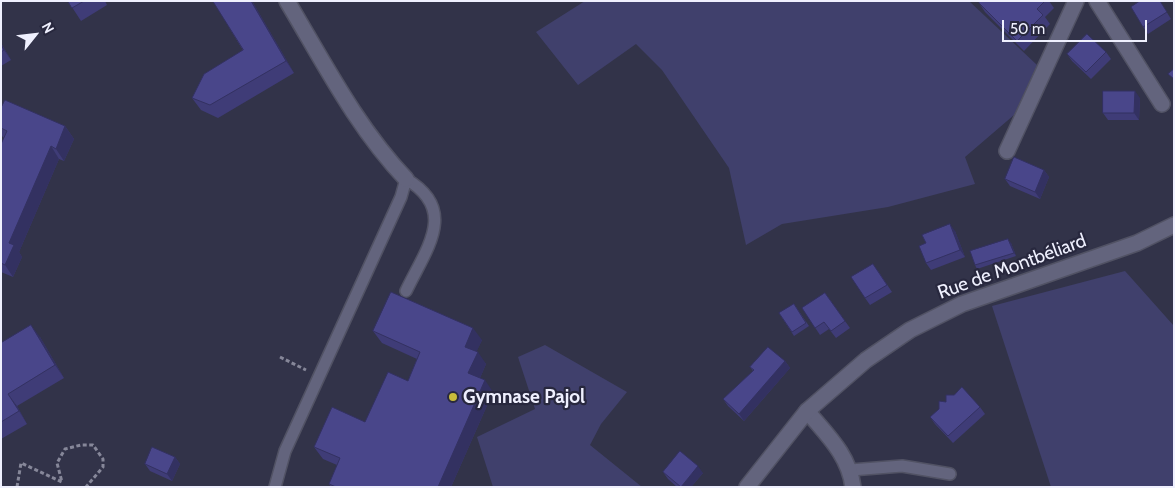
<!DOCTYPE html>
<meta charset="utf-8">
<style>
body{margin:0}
#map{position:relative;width:1175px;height:488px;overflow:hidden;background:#323349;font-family:Cabin,sans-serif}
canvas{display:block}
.frame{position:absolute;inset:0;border:2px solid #eff0fe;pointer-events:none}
.north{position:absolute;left:10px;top:10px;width:50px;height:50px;-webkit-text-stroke:4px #28283e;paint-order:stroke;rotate:61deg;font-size:14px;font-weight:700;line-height:20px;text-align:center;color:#eff0fe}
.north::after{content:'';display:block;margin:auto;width:18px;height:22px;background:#eff0fe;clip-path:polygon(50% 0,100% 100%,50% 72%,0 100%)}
.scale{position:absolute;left:1002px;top:20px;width:145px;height:22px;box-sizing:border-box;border:2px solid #eff0fe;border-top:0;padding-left:6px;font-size:15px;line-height:18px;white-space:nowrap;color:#eff0fe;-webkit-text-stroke:4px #28283e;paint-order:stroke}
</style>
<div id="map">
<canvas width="1175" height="488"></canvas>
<div class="frame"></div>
<div class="north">N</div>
<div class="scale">50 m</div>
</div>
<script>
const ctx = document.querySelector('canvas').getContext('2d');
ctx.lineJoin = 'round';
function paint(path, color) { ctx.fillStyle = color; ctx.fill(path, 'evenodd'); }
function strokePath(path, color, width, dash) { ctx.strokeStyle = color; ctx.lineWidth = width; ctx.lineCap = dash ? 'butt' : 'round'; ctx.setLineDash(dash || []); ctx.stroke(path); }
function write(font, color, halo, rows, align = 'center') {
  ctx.font = font + ' Cabin,sans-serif'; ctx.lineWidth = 4.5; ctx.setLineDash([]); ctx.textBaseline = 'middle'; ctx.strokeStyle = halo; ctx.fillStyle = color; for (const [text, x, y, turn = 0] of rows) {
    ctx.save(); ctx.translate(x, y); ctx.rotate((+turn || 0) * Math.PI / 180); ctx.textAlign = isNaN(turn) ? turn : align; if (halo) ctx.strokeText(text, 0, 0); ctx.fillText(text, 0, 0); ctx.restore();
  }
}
const green = new Path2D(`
 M 585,1 L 969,1 L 1037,65 L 1014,115 L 965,157 L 975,184 L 888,207 L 782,224 L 746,245 L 729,168 L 662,70 L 636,44 L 578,85 L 536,32 Z
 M 1125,271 L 1174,326 L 1174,487 L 1051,487 L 992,306 Z
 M 545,345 L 627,392 L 601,424 L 590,445 L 642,487 L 493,487 L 477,437 L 535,409 L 518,357 Z`);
const path = new Path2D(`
 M 280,357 L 306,370
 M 17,487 L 21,463 L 62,482 L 57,463 L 65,449 L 81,445 L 93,445 L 103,459 L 103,467 L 86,487`);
const lane = new Path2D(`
 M 851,470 L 902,466 L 950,474
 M 275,487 L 285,451 L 401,197 L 406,179 C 459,210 426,249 406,291`);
const street = new Path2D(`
 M 287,1 C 323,61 357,128 406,179
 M 1097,1 L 1162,104
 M 1007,151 L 1076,1
 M 807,411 C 827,435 849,455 853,487`);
const secondary = new Path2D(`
 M 747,487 L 807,411 L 866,360 L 910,330 L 962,304 L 1137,243 L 1174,225`);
const wall = new Path2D(`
 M 68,1 L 105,1 L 107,5 L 81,21 Z
 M 213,1 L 252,1 L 294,73 L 218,118 L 201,110 L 192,98 L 243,50 Z
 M 980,1 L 1049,1 L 1054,8 L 1045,17 L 1050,24 L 1024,51 L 985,12 L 979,3 Z
 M 1140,1 L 1160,1 L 1171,19 L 1148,34 L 1143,27 Z
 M 1,43 L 11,60 L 1,66 Z
 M 1106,52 L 1111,59 L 1091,79 L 1072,61 L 1067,54 Z
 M 1140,98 L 1139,120 L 1108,120 L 1103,113 Z
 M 1,108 L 65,126 L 74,139 L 64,161 L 59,159 L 19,252 L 22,257 L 13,277 L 1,272 L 1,144 L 4,138 L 1,135 Z
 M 1044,170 L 1049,177 L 1040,199 L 1010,186 L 1005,179 Z
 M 955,231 L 965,257 L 931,270 L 926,263 Z
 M 1011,243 L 1016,256 L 977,269 L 975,265 Z
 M 878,271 L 892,292 L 870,305 L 865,298 Z
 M 825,293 L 850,328 L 836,338 L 829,329 L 820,335 L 802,308 Z
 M 794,304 L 809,326 L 794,336 L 779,313 Z
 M 373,331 L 482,340 L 476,352 L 486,364 L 480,378 L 493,392 L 451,487 L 331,487 L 329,484 L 337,465 L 323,459 L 314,447 L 365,422 L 408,381 L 417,359 L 382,343 Z
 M 40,337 L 64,378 L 17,406 L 27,424 L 1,439 L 1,343 Z
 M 785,361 L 790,368 L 744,421 L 728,406 L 723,399 L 753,371 L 750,367 Z
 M 980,407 L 985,414 L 953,443 L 935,424 L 930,417 Z
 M 175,457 L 180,464 L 172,481 L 150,471 L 145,464 Z
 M 663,472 L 703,473 L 691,487 L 677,487 L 668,479 Z`);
const shadedWall = new Path2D(`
 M 251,1 L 252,1 L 294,73 L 286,61 Z
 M 1,43 L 11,60 L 4,50 L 1,45 Z
 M 1135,91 L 1140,98 L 1139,120 L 1134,113 Z
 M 65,126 L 74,139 L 64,161 L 56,149 Z
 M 51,146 L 59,159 L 19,252 L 22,257 L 13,277 L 5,265 L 9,243 Z
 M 1044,170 L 1049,177 L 1040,199 L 1035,192 Z
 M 950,224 L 955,231 L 965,257 L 960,250 Z
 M 1008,239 L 1011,243 L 1016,256 L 1014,253 Z
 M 31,325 L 40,337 L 64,378 L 55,365 Z
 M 473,328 L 482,340 L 473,359 L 465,347 Z
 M 478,352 L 486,364 L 477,385 L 468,373 Z
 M 785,361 L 790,368 L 744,421 L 739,414 Z
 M 485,380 L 493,392 L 451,487 L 438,487 Z
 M 8,394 L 17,406 L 27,424 L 19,411 Z
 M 175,457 L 180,464 L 172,481 L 167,474 Z
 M 698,466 L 703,473 L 691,487 L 681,487 Z`);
const building = new Path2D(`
 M 68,1 L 84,1 L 72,8 Z
 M 213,1 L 251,1 L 286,61 L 210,105 L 192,98 L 204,74 L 243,50 Z
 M 980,1 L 1045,1 L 1037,9 L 1043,15 L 1017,41 L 979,3 Z
 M 1140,1 L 1160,1 L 1167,12 L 1143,27 L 1131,7 Z
 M 1087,34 L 1106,52 L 1086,72 L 1067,54 Z
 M 1,45 L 4,50 L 1,52 Z
 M 1174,69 L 1174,79 L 1168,74 Z
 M 1103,91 L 1135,91 L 1134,113 L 1103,113 Z
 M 5,100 L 65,126 L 56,149 L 51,146 L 9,243 L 14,245 L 5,265 L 1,263 L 1,144 L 7,131 L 1,128 L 1,108 Z
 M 1014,157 L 1044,170 L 1035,192 L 1005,179 Z
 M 950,224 L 960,250 L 926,263 L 919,246 L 926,243 L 922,235 Z
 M 1008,239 L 1014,253 L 975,265 L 970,251 Z
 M 873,264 L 887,285 L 865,298 L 851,277 Z
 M 391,292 L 473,328 L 465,347 L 478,352 L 468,373 L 485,380 L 438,487 L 336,487 L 329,484 L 340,458 L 314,447 L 332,407 L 365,422 L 388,372 L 408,381 L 420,352 L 373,331 Z
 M 825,293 L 845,321 L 831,331 L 824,322 L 815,328 L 802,308 Z
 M 794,304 L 806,323 L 792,332 L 779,313 Z
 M 31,325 L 55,365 L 8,394 L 19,411 L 1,422 L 1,343 Z
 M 768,347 L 785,361 L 739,414 L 723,399 L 754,370 L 750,367 Z
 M 962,387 L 980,407 L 948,436 L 930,417 L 939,409 L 939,401 L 946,402 L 946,395 L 954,395 Z
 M 152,447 L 175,457 L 167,474 L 145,464 Z
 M 680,451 L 698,466 L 681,487 L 663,472 Z`);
const markers = [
 [453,397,5,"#c8bb3b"]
];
const streetNames = [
 ["Rue de Montbéliard",1012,267,-20]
];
const poiNames = [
 ["Gymnase Pajol",463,397]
];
paint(green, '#40406c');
strokePath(lane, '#515264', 14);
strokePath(street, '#515264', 18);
strokePath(secondary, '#515264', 18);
strokePath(path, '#868799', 3, [4, 2.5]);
strokePath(lane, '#63647d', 11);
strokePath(street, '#63647d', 15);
strokePath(secondary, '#63647d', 15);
paint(wall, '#3f3c77');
paint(shadedWall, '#333161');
paint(building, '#49468a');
strokePath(building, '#333161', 1);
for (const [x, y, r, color] of markers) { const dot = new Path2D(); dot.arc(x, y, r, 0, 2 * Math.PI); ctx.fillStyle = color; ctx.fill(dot); strokePath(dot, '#28283e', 2); }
write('19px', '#eff0fe', '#28283e', streetNames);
write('bold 19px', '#eff0fe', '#28283e', poiNames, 'left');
</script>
